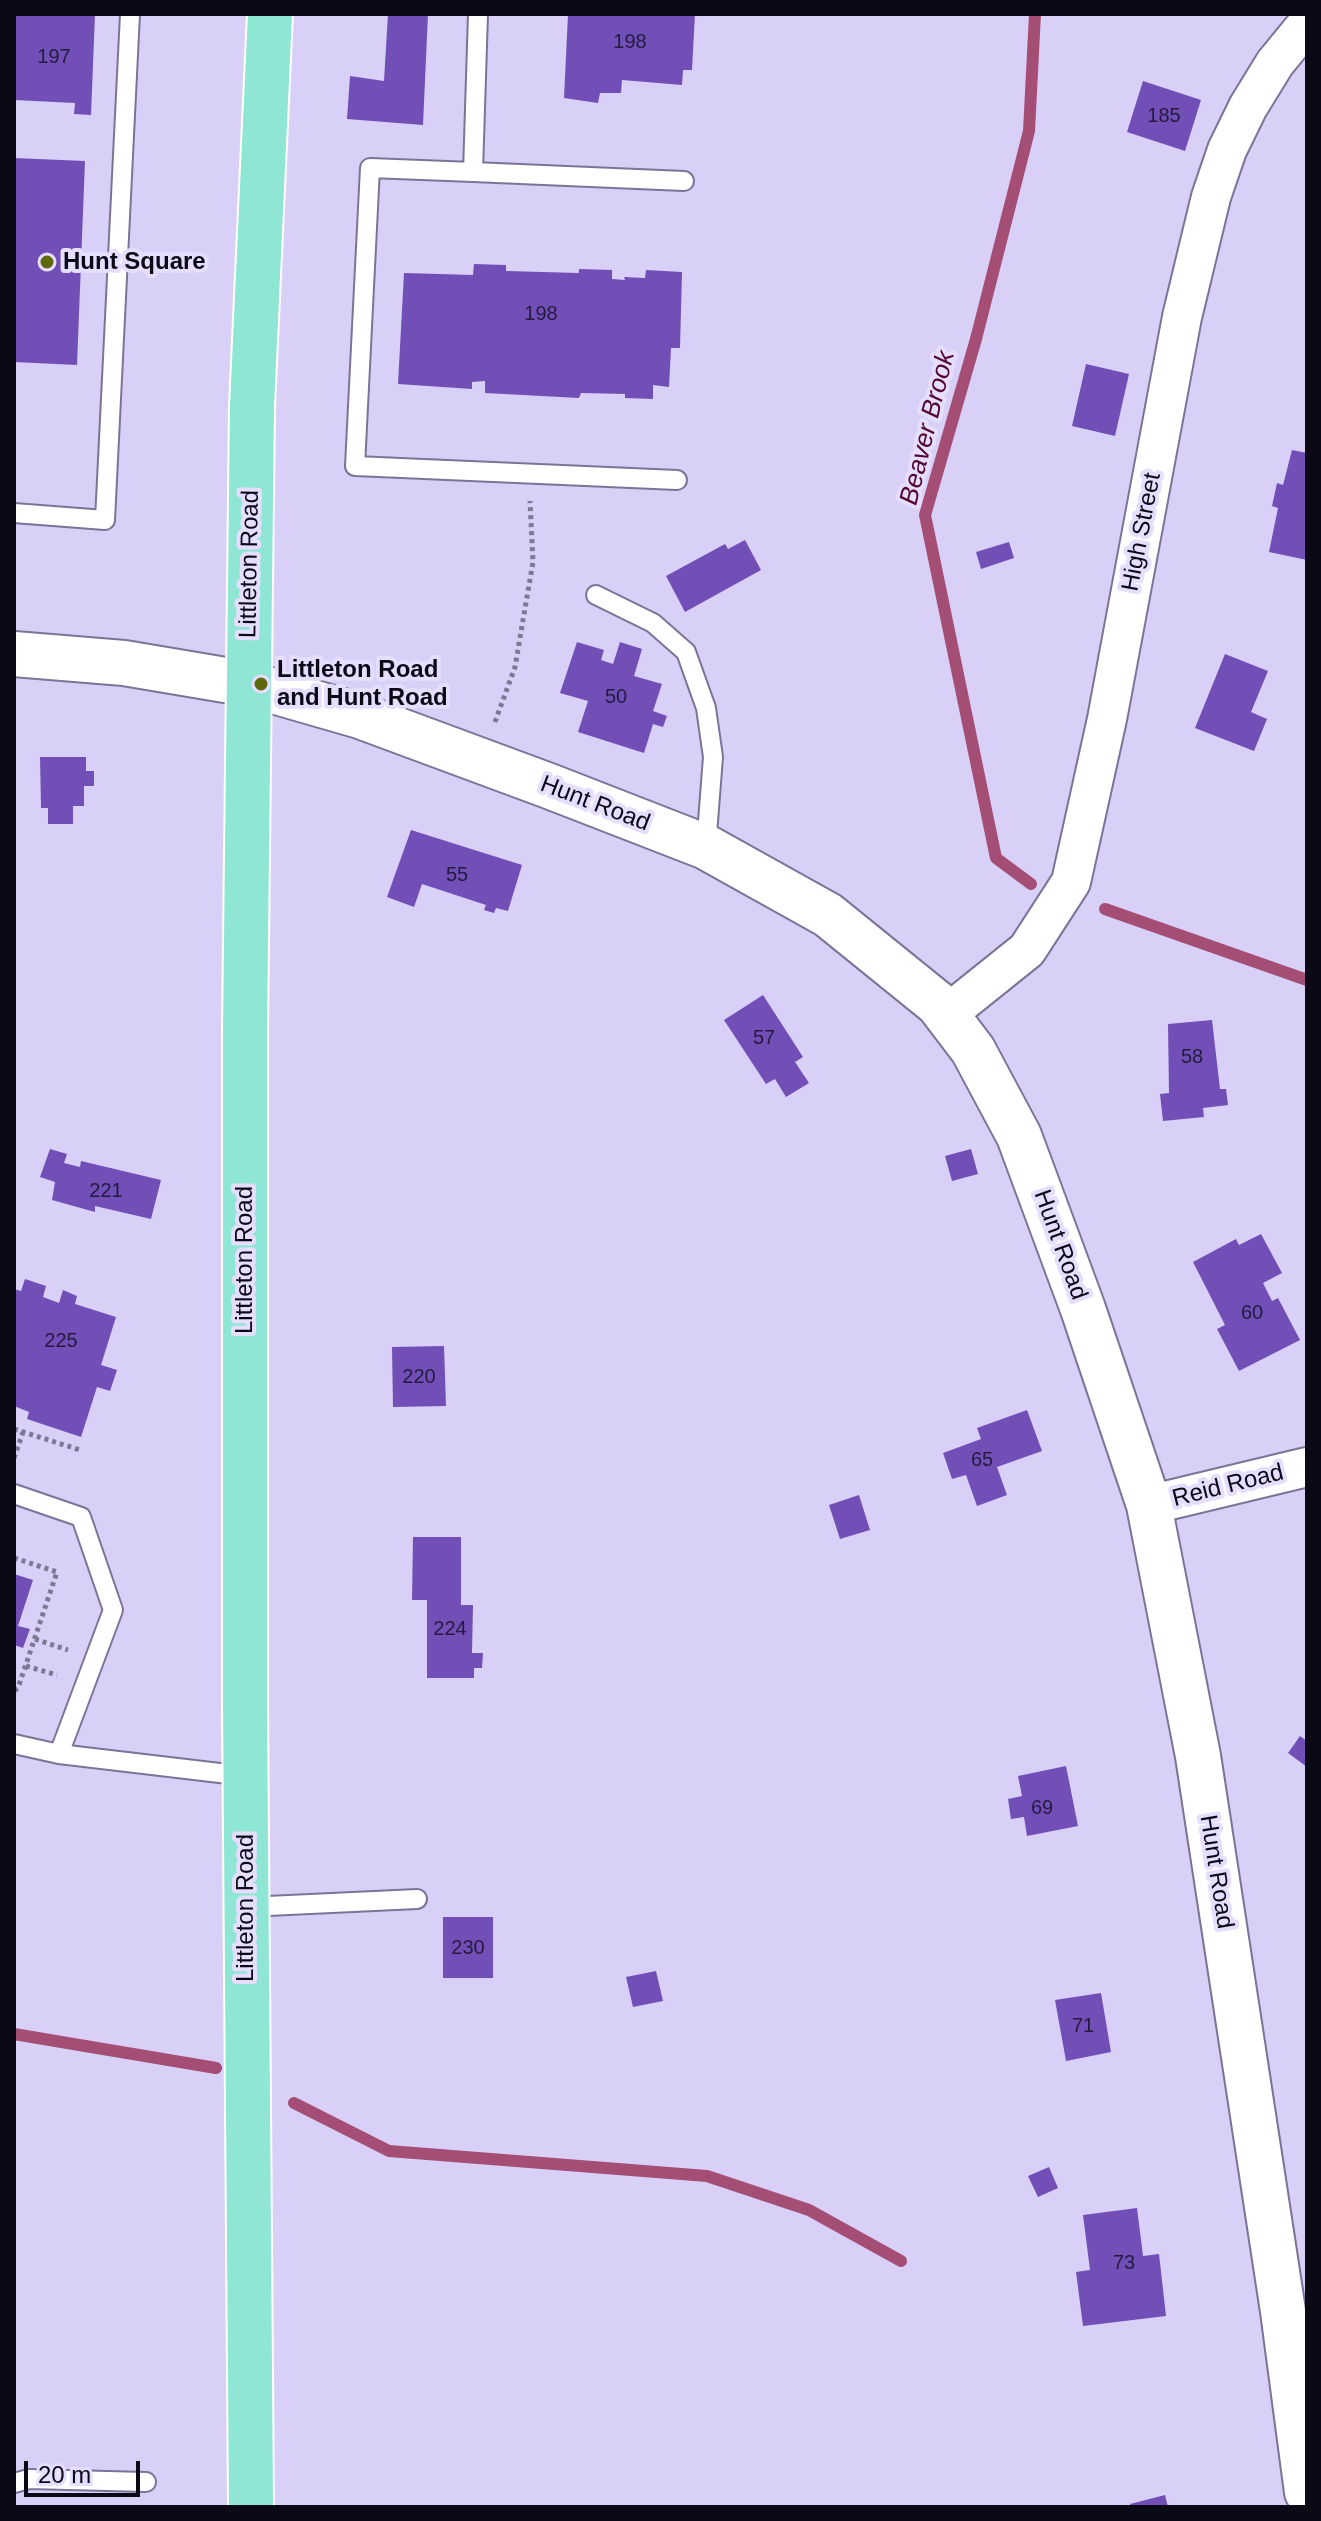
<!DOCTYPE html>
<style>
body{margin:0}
#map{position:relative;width:1321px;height:2521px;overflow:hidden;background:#d9d0f8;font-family:Arial,sans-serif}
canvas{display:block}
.frame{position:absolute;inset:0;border:16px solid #0c0916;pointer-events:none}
.scale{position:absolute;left:24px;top:2461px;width:116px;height:36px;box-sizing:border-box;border:4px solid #0c0916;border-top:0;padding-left:10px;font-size:24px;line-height:28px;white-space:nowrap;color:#0c0916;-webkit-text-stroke:6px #e5deff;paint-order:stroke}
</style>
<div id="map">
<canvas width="1321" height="2521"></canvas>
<div class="frame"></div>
<div class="scale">20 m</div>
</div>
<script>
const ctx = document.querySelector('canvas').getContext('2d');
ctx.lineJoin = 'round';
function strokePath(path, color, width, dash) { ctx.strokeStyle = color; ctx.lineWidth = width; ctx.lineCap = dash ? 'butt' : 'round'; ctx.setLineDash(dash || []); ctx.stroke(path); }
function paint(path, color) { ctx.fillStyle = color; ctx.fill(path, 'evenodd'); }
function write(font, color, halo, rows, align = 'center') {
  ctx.font = font + ' Arial,sans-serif'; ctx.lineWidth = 8; ctx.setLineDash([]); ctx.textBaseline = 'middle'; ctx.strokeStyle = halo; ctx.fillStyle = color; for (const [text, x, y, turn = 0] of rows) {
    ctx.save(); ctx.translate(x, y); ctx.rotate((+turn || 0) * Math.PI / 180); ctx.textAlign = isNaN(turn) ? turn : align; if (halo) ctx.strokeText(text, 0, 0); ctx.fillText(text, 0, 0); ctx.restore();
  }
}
const stream = new Path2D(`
 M 1031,884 L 996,858 L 925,515 L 976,339 L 1029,131 L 1035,14
 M 1105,909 L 1307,980
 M 14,2034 L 216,2068
 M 294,2103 L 389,2151 L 707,2176 L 809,2210 L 901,2261`);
const building = new Path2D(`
 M 14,14 L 95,14 L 91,115 L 74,114 L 75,103 L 14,100 Z
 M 388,14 L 428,14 L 423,125 L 347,119 L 350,76 L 384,81 Z
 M 568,14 L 695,14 L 692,70 L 683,70 L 682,85 L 622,80 L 621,93 L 600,93 L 598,103 L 564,98 Z
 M 1143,81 L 1201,100 L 1185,151 L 1127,132 Z
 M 14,158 L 85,161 L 77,365 L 14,362 Z
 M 474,264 L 506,265 L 506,271 L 579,273 L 579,269 L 612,270 L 612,279 L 625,280 L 624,277 L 645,278 L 646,270 L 682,272 L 680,348 L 671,348 L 669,387 L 653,385 L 653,399 L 625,398 L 625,394 L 581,393 L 579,398 L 485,393 L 485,381 L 472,382 L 472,389 L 398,384 L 404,273 L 473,275 Z
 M 1086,364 L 1129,374 L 1115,436 L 1072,426 Z
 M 1292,450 L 1307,453 L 1307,560 L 1269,552 L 1278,508 L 1272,506 L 1277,483 L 1283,485 Z
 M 745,540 L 761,570 L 685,612 L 666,576 L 725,544 L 728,549 Z
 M 1009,542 L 1014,558 L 981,569 L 976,552 Z
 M 577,642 L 604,650 L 601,660 L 613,664 L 620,642 L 642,649 L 634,676 L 662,684 L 653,711 L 667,716 L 663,727 L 653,724 L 644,753 L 578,732 L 588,701 L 560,693 Z
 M 1225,654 L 1268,671 L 1251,712 L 1267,719 L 1254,751 L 1195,728 Z
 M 40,757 L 86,757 L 86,771 L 94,771 L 94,786 L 84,786 L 84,806 L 73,806 L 73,824 L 48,824 L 48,808 L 41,808 Z
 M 411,830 L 522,865 L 508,911 L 496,908 L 494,913 L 484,910 L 486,905 L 422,884 L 414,907 L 387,897 Z
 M 763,995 L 803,1057 L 795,1062 L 809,1083 L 786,1097 L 775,1079 L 766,1084 L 724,1020 Z
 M 1212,1020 L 1220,1089 L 1226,1089 L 1228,1105 L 1203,1108 L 1204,1117 L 1163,1121 L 1160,1094 L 1169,1093 L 1168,1024 Z
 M 50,1149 L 67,1154 L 64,1163 L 80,1167 L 81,1161 L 161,1180 L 151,1219 L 95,1206 L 95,1212 L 52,1200 L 55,1182 L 40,1177 Z
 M 971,1149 L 978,1174 L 952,1181 L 945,1156 Z
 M 1261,1234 L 1282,1273 L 1263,1283 L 1272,1301 L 1278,1298 L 1300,1340 L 1239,1371 L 1217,1329 L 1225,1325 L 1193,1262 L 1236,1239 L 1239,1245 Z
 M 25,1279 L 46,1286 L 43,1297 L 59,1303 L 63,1290 L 77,1296 L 75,1304 L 116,1317 L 101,1365 L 117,1370 L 110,1391 L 97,1387 L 81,1437 L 27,1419 L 29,1412 L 14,1406 L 14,1289 L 21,1291 Z
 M 444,1346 L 446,1406 L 393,1407 L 392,1347 Z
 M 1027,1410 L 1042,1451 L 997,1467 L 1007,1495 L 977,1506 L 966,1475 L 952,1479 L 943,1453 L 981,1439 L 977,1428 Z
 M 859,1495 L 870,1530 L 840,1539 L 829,1505 Z
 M 413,1537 L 461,1537 L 461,1605 L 473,1605 L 472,1653 L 483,1653 L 482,1668 L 474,1668 L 474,1678 L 427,1678 L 427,1600 L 412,1600 Z
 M 14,1574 L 33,1580 L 18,1626 L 30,1629 L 23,1648 L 14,1645 Z
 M 1300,1736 L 1307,1741 L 1307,1767 L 1288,1753 Z
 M 1066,1766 L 1078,1826 L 1027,1836 L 1024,1817 L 1011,1819 L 1008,1799 L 1022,1796 L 1018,1776 Z
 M 443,1917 L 493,1917 L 493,1978 L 443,1978 Z
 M 656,1971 L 663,2001 L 633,2007 L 626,1977 Z
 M 1101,1993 L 1111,2052 L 1066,2061 L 1055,2000 Z
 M 1049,2167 L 1058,2188 L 1038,2197 L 1028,2176 Z
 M 1137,2208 L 1143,2256 L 1159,2254 L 1166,2316 L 1083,2326 L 1076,2272 L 1090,2270 L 1083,2215 Z
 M 1165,2495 L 1168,2507 L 1131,2507 L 1130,2504 Z`);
const path = new Path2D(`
 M 495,722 L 515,667 L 533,562 L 530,501
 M 14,1429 L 80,1450
 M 14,1458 L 23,1432
 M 14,1558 L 57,1572 L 18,1688 L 14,1691
 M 35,1639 L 68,1650
 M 26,1666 L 57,1675`);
const service = new Path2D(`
 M 478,14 L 473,172 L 684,181
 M 473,172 L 370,168 L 355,466 L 677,480
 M 14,513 L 105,520 L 130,14
 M 596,595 L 653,623 L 686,652 L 706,708 L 713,757 L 706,847
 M 14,1494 L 81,1517 L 113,1610 L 59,1754
 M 14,1744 L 59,1754 L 245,1776
 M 246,1907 L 417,1899
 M 14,2483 L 29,2479 L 146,2482`);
const minor = new Path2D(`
 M 946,1015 L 1027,950 L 1071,882 L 1107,719 L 1182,317 L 1211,197 L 1227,150 L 1248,107 L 1275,63 L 1307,24
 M 1149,1505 L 1307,1467`);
const tertiary = new Path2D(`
 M 14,654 L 124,663 L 249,684 L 360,716 L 549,786 L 706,847 L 828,915 L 938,1004 L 973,1050 L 1019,1136 L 1083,1309 L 1149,1505 L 1198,1756 L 1283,2311 L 1307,2492`);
const primary = new Path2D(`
 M 251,2507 L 245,1702 L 245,1032 L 252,406 L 270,14`);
const markers = [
 [47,262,8,"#5f680a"],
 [261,684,8,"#5f680a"]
];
const numberNames = [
 ["198",630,42],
 ["197",54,57],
 ["185",1164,116],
 ["198",541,314],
 ["50",616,697],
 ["55",457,875],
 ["57",764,1038],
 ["58",1192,1057],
 ["221",106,1191],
 ["60",1252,1313],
 ["225",61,1341],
 ["220",419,1377],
 ["65",982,1460],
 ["224",450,1629],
 ["69",1042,1808],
 ["230",468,1948],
 ["71",1083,2026],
 ["73",1124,2263]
];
const poiNames = [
 ["Hunt Square",63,262],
 ["Littleton Road",277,670],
 ["and Hunt Road",277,698]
];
const streetNames = [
 ["High Street",1142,532,-79],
 ["Littleton Road",250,564,-89],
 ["Hunt Road",595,804,21],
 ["Hunt Road",1060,1245,70],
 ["Littleton Road",245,1260,-90],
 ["Reid Road",1228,1486,-14],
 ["Hunt Road",1216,1872,81],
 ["Littleton Road",246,1908,-90]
];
const waterNames = [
 ["Beaver Brook",928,428,-76]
];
strokePath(stream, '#a44e76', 12);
paint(building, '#714fb7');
strokePath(service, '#7c7397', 22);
strokePath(minor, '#7c7397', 42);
strokePath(tertiary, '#7c7397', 48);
strokePath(primary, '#fff', 48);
strokePath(path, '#7f7895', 5, [4, 4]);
strokePath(service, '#fff', 18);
strokePath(minor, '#fff', 38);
strokePath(tertiary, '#fff', 44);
strokePath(primary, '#8fe6d4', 44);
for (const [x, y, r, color] of markers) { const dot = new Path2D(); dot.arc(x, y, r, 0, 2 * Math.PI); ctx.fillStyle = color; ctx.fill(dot); strokePath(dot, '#e5deff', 3); }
write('20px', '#251a3e', null, numberNames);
write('bold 24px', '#0c0916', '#e5deff', poiNames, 'left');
write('24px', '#0c0916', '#e5deff', streetNames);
write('italic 26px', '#54062f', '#e5deff', waterNames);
</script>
